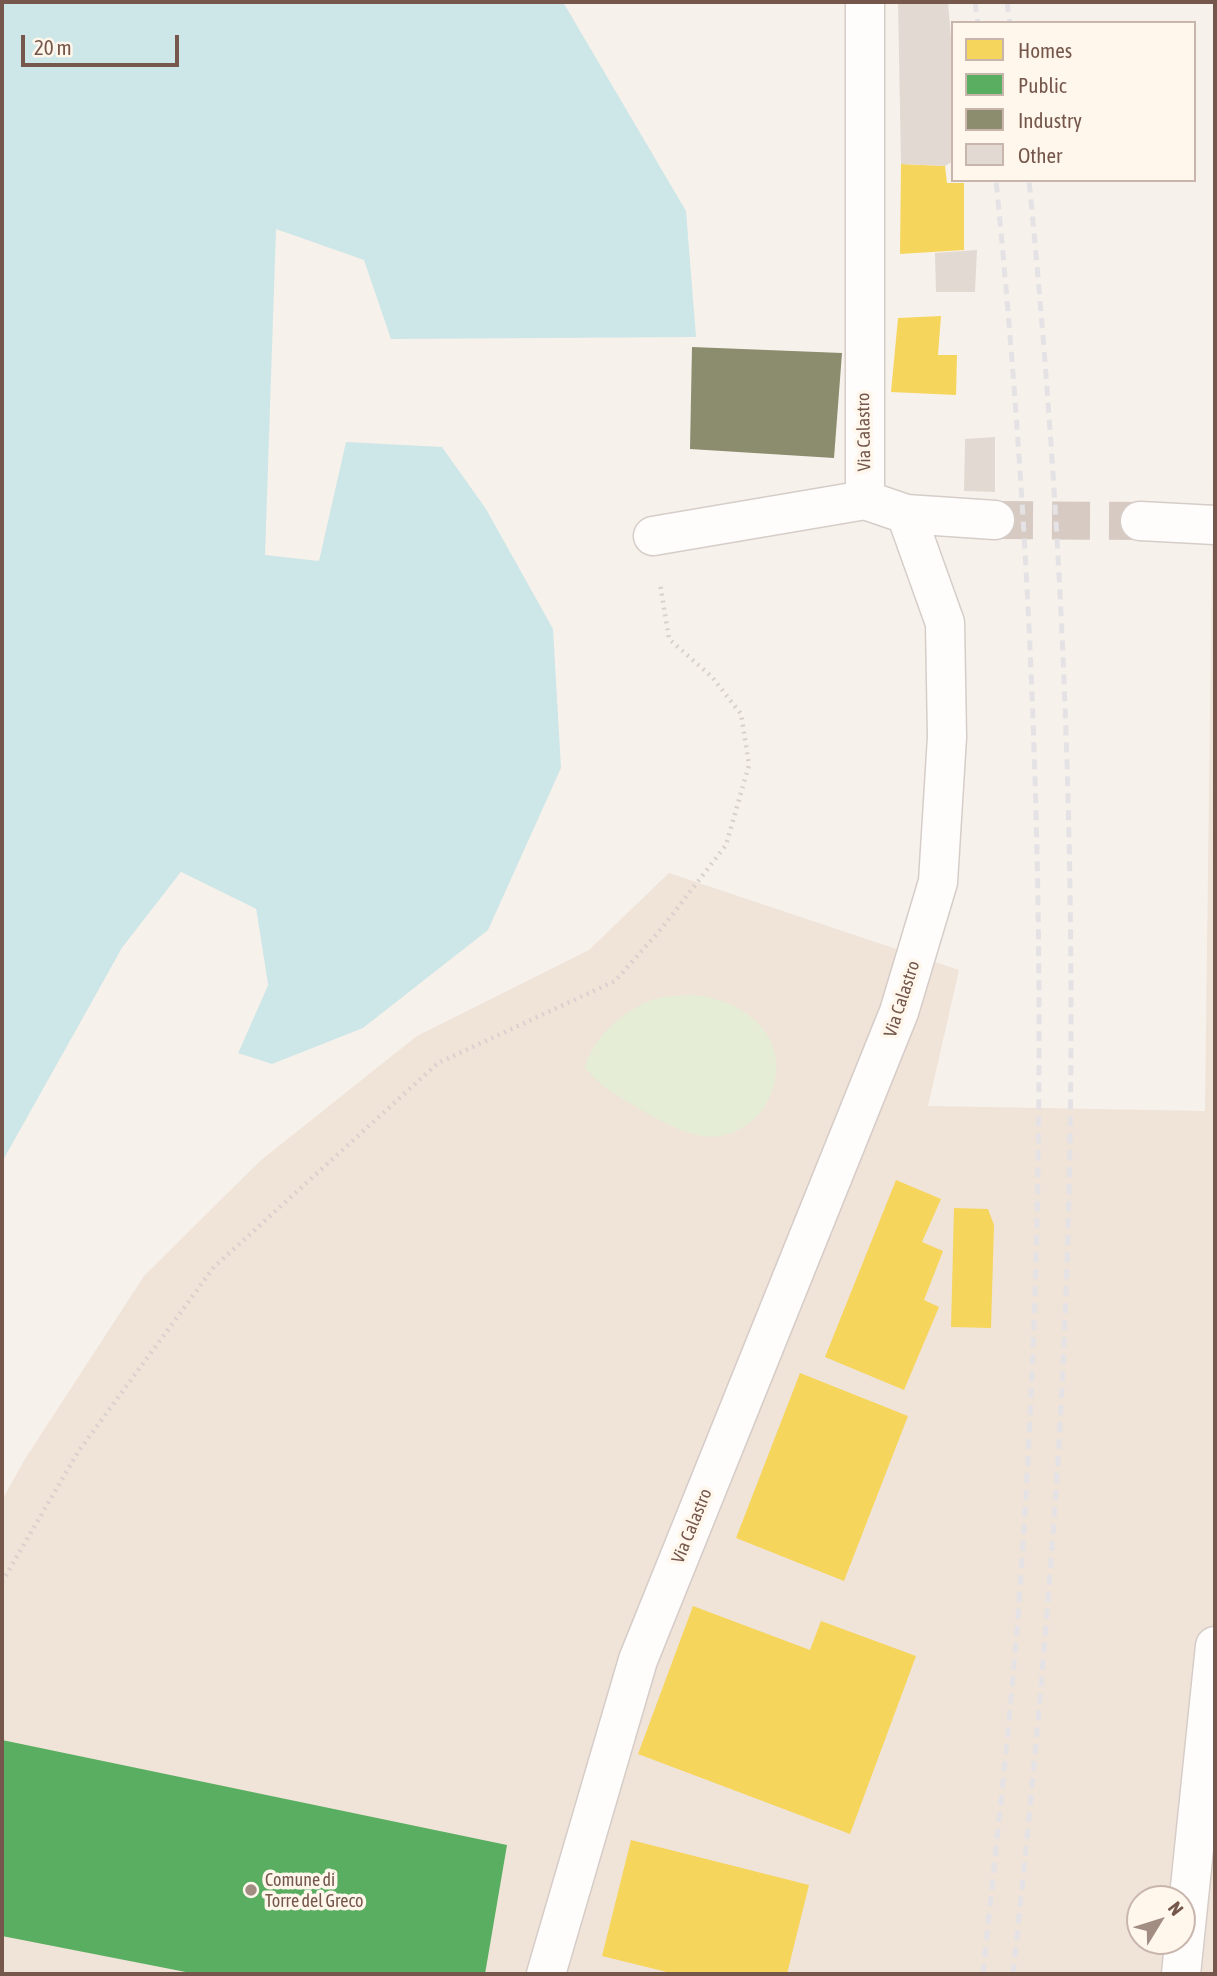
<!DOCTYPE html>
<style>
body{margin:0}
#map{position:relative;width:1217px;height:1976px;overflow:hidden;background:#f7f1eb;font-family:"Asap Condensed",sans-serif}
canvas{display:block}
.frame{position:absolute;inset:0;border:4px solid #75574b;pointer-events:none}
.legend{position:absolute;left:951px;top:21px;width:245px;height:161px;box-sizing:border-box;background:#fff6ec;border:2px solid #c8b6ac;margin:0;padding:9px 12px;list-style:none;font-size:21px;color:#75574b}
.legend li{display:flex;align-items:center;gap:14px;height:35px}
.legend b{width:35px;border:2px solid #c8b6ac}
.north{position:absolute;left:1126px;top:1885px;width:70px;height:70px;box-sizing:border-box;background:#fff6ec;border:2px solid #c8b6ac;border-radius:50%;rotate:52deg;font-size:19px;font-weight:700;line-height:28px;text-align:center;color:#75574b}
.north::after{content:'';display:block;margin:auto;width:24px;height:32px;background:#a28d83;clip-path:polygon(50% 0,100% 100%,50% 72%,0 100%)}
.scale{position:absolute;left:21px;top:35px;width:158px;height:32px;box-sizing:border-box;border:4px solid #75574b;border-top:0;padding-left:9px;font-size:21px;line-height:24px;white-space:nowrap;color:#75574b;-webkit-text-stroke:5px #fff6ec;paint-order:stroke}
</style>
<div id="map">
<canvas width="1217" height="1976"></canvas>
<div class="frame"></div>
<ul class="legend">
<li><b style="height:19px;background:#f6d55c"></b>Homes</li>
<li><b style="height:19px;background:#5aae61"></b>Public</li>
<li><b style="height:19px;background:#8c8c6e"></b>Industry</li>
<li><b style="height:19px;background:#e3d9d3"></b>Other</li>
</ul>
<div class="north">N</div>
<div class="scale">20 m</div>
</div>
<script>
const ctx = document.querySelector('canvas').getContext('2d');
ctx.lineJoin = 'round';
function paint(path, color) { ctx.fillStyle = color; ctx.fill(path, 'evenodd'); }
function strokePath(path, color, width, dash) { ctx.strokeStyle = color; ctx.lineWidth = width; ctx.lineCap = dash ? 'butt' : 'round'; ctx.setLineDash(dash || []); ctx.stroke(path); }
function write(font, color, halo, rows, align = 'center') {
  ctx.font = font + ' "Asap Condensed",sans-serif'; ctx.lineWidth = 7; ctx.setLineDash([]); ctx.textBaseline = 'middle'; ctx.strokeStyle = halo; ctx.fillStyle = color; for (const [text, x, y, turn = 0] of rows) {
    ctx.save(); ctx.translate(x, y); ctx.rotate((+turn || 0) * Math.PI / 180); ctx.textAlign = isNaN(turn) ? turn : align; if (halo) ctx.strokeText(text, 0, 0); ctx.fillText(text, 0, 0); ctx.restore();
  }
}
const residential = new Path2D(`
 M 1213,479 L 1215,479 L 1215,1974 L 2,1974 L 2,1500 L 25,1459 L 144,1276 L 260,1161 L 417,1036 L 589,950 L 669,873 L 959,970 L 928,1106 L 1205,1111 ZM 1140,1899 L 1182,1899 L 1182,1941 L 1140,1941 Z`);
const green = new Path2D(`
 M 693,995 C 747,999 796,1042 769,1098 C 760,1118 742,1132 720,1136 C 695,1140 666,1124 645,1112 C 624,1099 600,1088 585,1068 C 591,1038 629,1005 659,998 C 669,995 682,996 693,995 Z`);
const water = new Path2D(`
 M 2,2 L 563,2 L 686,211 L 696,337 L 391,339 L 364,260 L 276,229 L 265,555 L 319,561 L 346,442 L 442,447 L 486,509 L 553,629 L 561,768 L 488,930 L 363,1028 L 272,1064 L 238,1053 L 268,985 L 256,909 L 181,872 L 122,948 L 2,1162 Z`);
const pier = new Path2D(`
 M 181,872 L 256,909 L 268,985 L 238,1053 L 236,1056 L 265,984 L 253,911 L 182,876 L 124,950 L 2,1166 L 122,948 Z`);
const homes = new Path2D(`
 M 901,164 L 945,166 L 947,183 L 964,183 L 964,250 L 900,254 Z
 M 941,316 L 938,355 L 957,355 L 956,395 L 891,392 L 898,318 Z
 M 896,1180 L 941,1199 L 922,1242 L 943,1251 L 924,1300 L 939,1307 L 904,1390 L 825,1357 Z
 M 954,1208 L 988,1209 L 994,1225 L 991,1328 L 951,1327 Z
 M 800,1373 L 908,1416 L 844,1581 L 736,1538 Z
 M 693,1606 L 810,1650 L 821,1621 L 916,1656 L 850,1834 L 638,1754 Z
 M 631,1840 L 809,1885 L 787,1974 L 675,1974 L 602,1956 Z`);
const public = new Path2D(`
 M 2,1740 L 507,1845 L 485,1974 L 196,1974 L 2,1936 Z`);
const industry = new Path2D(`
 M 692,347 L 842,353 L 834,458 L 690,449 Z`);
const building = new Path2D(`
 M 898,2 L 948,2 L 953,61 L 953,161 L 945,166 L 901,164 Z
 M 977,250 L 975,292 L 936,292 L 935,253 Z
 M 995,437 L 995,492 L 964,491 L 965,439 Z`);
const minorTunnel = new Path2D(`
 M 995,520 L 1140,521`);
const path = new Path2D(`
 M 2,1582 L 78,1452 L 214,1267 L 438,1063 L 615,981 L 662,928 L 726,845 L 749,765 L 741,714 L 712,677 L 669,639 L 660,583`);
const minor = new Path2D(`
 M 865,2 L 865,500 L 906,514 L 995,520
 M 1140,521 L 1215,525
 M 653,536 L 865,500
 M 546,1974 L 638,1660 L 899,1012 L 938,882 L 947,737 L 945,623 L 906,514
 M 1181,1974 L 1215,1646`);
const rail = new Path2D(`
 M 975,2 L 978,23
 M 1007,2 L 1010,23
 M 983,1974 C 996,1846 1011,1717 1020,1588 C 1053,1119 1042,647 996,180
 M 1013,1974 C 1032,1798 1048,1621 1059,1443 C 1083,1023 1070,599 1029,180`);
const markers = [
 [251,1890,7,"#a28d83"]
];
const streetNames = [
 ["Via Calastro",864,432,-91],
 ["Via Calastro",902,999,-72],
 ["Via Calastro",692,1526,-68]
];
const poiNames = [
 ["Comune di",265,1880],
 ["Torre del Greco",265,1901]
];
paint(residential, '#f0e3d8');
paint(green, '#e5edd6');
paint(water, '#cde6e7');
paint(pier, '#f7f1eb');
paint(homes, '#f6d55c');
paint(public, '#5aae61');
paint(industry, '#8c8c6e');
paint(building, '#e3d9d3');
strokePath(minorTunnel, '#d6cac3', 38, [38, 19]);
strokePath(minor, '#d6cdc8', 41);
strokePath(path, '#dad1ce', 4.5, [2, 5]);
strokePath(minor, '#fefdfc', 38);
strokePath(rail, '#e4e2e5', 5, [10, 7]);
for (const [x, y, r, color] of markers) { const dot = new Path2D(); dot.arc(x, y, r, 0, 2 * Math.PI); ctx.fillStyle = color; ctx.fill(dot); strokePath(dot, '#fff6ec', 2.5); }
write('18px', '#75574b', '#fff6ec', streetNames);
write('18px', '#75574b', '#fff6ec', poiNames, 'left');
</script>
